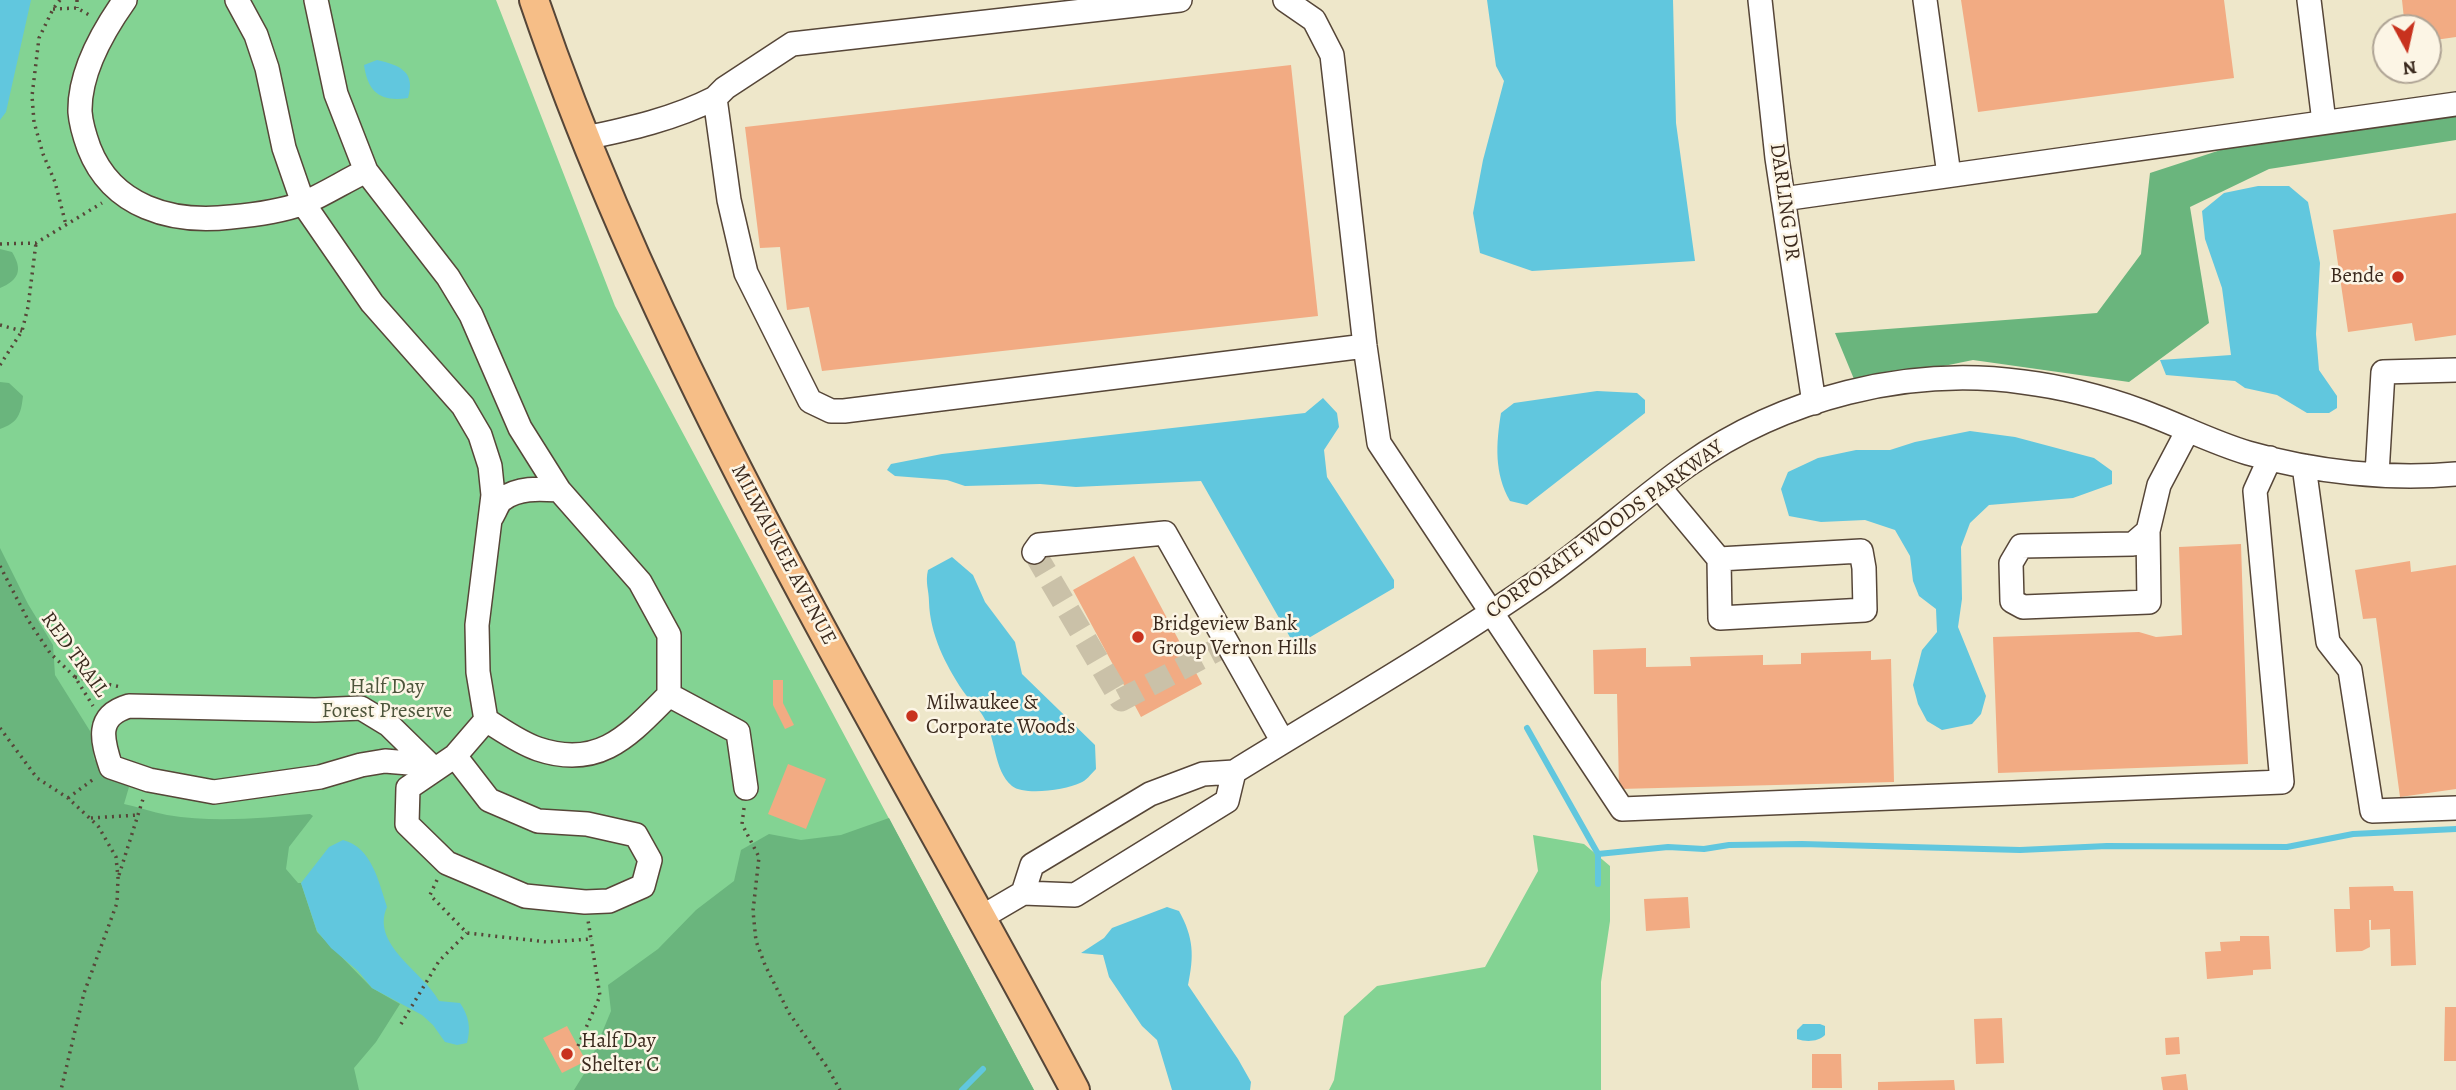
<!DOCTYPE html>
<style>
body{margin:0}
#map{position:relative;width:2456px;height:1090px;overflow:hidden;background:#eee7ca;font-family:Alegreya,serif}
canvas{display:block}
.north{position:absolute;left:2372px;top:14px;width:70px;height:70px;box-sizing:border-box;background:#fcf5e5;border:2px solid #afa495;border-radius:50%;rotate:172deg;font-size:19px;font-weight:700;line-height:28px;text-align:center;color:#3b2a1e}
.north::after{content:'';display:block;margin:auto;width:24px;height:32px;background:#c8321e;clip-path:polygon(50% 0,100% 100%,50% 72%,0 100%)}
</style>
<div id="map">
<canvas width="2456" height="1090"></canvas>
<div class="north">N</div>
</div>
<script>
const ctx = document.querySelector('canvas').getContext('2d');
ctx.lineJoin = 'round';
function paint(path, color) { ctx.fillStyle = color; ctx.fill(path, 'evenodd'); }
function strokePath(path, color, width, dash) { ctx.strokeStyle = color; ctx.lineWidth = width; ctx.lineCap = dash ? 'butt' : 'round'; ctx.setLineDash(dash || []); ctx.stroke(path); }
function write(font, color, halo, rows, align = 'center') {
  ctx.font = font + ' Alegreya,serif'; ctx.lineWidth = 5; ctx.setLineDash([]); ctx.textBaseline = 'middle'; ctx.strokeStyle = halo; ctx.fillStyle = color; for (const [text, x, y, turn = 0] of rows) {
    ctx.save(); ctx.translate(x, y); ctx.rotate((+turn || 0) * Math.PI / 180); ctx.textAlign = isNaN(turn) ? turn : align; if (halo) ctx.strokeText(text, 0, 0); ctx.fillText(text, 0, 0); ctx.restore();
  }
}
const green = new Path2D(`
 M 0,0 L 496,0 L 615,306 L 1034,1090 L 0,1090 Z
 M 1533,835 L 1584,844 L 1610,866 L 1610,921 L 1601,982 L 1601,1090 L 1329,1090 L 1334,1080 L 1344,1016 L 1377,986 L 1485,967 L 1538,871 Z`);
const forest = new Path2D(`
 M 2456,109 L 2456,140 L 2269,169 L 2190,207 L 2209,323 L 2129,382 L 1973,360 L 1856,384 L 1835,333 L 2097,313 L 2141,254 L 2150,173 L 2282,130 Z
 M 0,249 L 12,252 C 23,270 19,280 0,288 Z
 M 0,382 L 9,383 L 23,396 C 21,414 18,423 0,429 Z
 M 0,548 L 28,604 L 53,645 L 55,675 L 90,731 L 94,759 L 107,775 L 129,787 L 124,804 C 138,807 152,812 167,815 C 214,823 263,818 310,814 L 313,816 L 289,847 L 286,869 L 298,883 L 301,883 L 317,932 L 372,988 L 400,1004 L 376,1042 L 354,1068 L 359,1090 L 0,1090 Z
 M 889,818 L 1034,1090 L 574,1090 L 587,1069 L 611,1011 L 608,985 L 658,949 L 696,910 L 734,881 L 741,850 L 769,834 L 801,840 L 841,835 Z`);
const water = new Path2D(`
 M 0,0 L 31,0 L 6,112 L 0,120 Z
 M 1487,0 L 1673,0 L 1676,123 L 1695,261 L 1532,271 L 1480,253 L 1473,213 L 1483,160 L 1504,81 L 1496,66 Z
 M 377,60 C 400,65 416,72 408,98 C 381,102 368,93 364,65 Z
 M 2258,186 L 2289,186 L 2308,202 L 2320,263 L 2316,334 L 2319,370 L 2337,396 L 2337,408 L 2329,413 L 2307,413 L 2277,395 L 2245,388 L 2235,381 L 2166,375 L 2160,360 L 2231,355 L 2222,288 L 2205,239 L 2202,211 L 2224,193 Z
 M 1597,391 L 1637,393 L 1645,400 L 1645,413 L 1527,505 L 1510,501 C 1494,473 1496,444 1501,413 L 1514,403 Z
 M 1323,398 L 1337,413 L 1339,427 L 1324,450 L 1327,477 L 1394,580 L 1394,588 L 1295,646 L 1201,481 L 1076,487 L 1040,484 L 965,486 L 947,480 L 895,476 L 887,470 L 891,464 L 942,454 L 1305,413 Z
 M 1970,431 L 2015,437 L 2094,458 L 2112,471 L 2112,484 L 2073,498 L 1989,505 L 1970,523 L 1961,547 L 1962,599 L 1958,627 L 1986,696 L 1981,714 L 1972,724 L 1942,730 L 1927,721 L 1918,704 L 1913,685 L 1922,650 L 1937,632 L 1936,609 L 1919,596 L 1913,581 L 1910,556 L 1895,530 L 1865,520 L 1821,522 L 1789,516 L 1781,489 L 1788,472 L 1818,458 L 1856,450 L 1890,450 L 1915,442 Z
 M 952,557 L 973,575 L 985,602 L 1015,642 L 1022,674 L 1095,745 L 1096,769 C 1091,774 1086,781 1080,783 C 1066,790 1024,796 1012,786 C 993,770 996,736 983,716 C 978,707 969,700 963,691 C 945,664 930,634 929,602 C 929,590 925,583 928,570 Z
 M 343,840 C 372,847 379,883 387,907 C 370,945 424,972 439,1001 L 460,1003 C 469,1016 471,1028 467,1043 L 457,1045 L 445,1042 L 433,1025 L 422,1015 L 372,988 L 358,971 L 331,948 L 317,931 L 301,883 L 329,847 Z
 M 1167,907 L 1179,911 C 1194,938 1194,956 1188,985 L 1238,1059 L 1251,1082 L 1250,1090 L 1172,1090 L 1157,1040 L 1142,1026 L 1109,977 L 1103,955 L 1081,953 L 1104,938 L 1112,928 Z
 M 1803,1024 L 1820,1024 L 1825,1026 L 1825,1035 C 1818,1042 1806,1042 1797,1039 L 1797,1030 Z`);
const stream = new Path2D(`
 M 1527,728 L 1598,854 L 1598,884
 M 1598,854 L 1668,847 L 1704,849 L 1729,845 L 1802,844 L 2020,850 L 2107,846 L 2287,847 L 2353,834 L 2456,829
 M 962,1090 L 983,1069`);
const building = new Path2D(`
 M 1961,0 L 2224,0 L 2234,78 L 1978,112 Z
 M 2402,0 L 2456,0 L 2456,37 L 2428,41 L 2428,28 L 2405,28 Z
 M 1291,65 L 1318,316 L 822,371 L 809,307 L 787,310 L 780,247 L 760,248 L 745,127 Z
 M 2456,213 L 2456,335 L 2415,341 L 2412,323 L 2348,332 L 2333,230 Z
 M 2241,544 L 2248,764 L 1998,773 L 1993,637 L 2139,632 L 2156,637 L 2182,635 L 2179,547 Z
 M 1134,556 L 1202,684 L 1141,717 L 1073,590 Z
 M 2410,561 L 2411,572 L 2456,565 L 2456,789 L 2400,797 L 2376,618 L 2363,619 L 2355,570 Z
 M 1646,648 L 1646,667 L 1691,666 L 1690,657 L 1763,655 L 1763,665 L 1801,664 L 1801,653 L 1871,651 L 1871,660 L 1891,659 L 1894,782 L 1619,789 L 1617,694 L 1594,694 L 1593,650 Z
 M 773,680 L 783,680 L 783,703 L 794,725 L 785,729 L 773,705 Z
 M 788,764 L 826,779 L 806,829 L 768,814 Z
 M 2393,886 L 2394,891 L 2413,891 L 2416,965 L 2391,966 L 2390,929 L 2371,930 L 2371,920 L 2369,920 L 2370,947 L 2362,951 L 2336,952 L 2334,909 L 2350,909 L 2349,887 Z
 M 1688,897 L 1690,928 L 1646,931 L 1644,899 Z
 M 2240,936 L 2269,936 L 2271,969 L 2253,970 L 2253,975 L 2207,979 L 2205,952 L 2221,951 L 2220,942 L 2240,941 Z
 M 2445,1007 L 2456,1007 L 2456,1061 L 2444,1061 Z
 M 2002,1018 L 2004,1063 L 1976,1064 L 1974,1019 Z
 M 567,1026 L 586,1061 L 562,1073 L 543,1038 Z
 M 2179,1037 L 2180,1054 L 2166,1055 L 2165,1038 Z
 M 1812,1054 L 1841,1054 L 1842,1088 L 1812,1088 Z
 M 2186,1074 L 2188,1090 L 2163,1090 L 2161,1077 Z
 M 1954,1080 L 1955,1090 L 1878,1090 L 1878,1082 Z`);
const minorTunnel = new Path2D(`
 M 1034,552 L 1121,700 L 1228,644`);
const path = new Path2D(`
 M 60,0 L 53,9 L 39,38 L 32,96 L 34,122 L 43,154 L 55,182 L 66,225
 M 77,0 L 77,8
 M 53,9 L 77,8 L 91,16
 M 0,244 L 36,243 L 102,203
 M 0,325 L 22,331
 M 0,365 L 22,331 L 28,307 L 36,243
 M 0,566 L 28,620 L 50,653 L 75,677 L 93,706
 M 75,677 L 121,687
 M 0,728 L 37,778 L 68,798 L 98,826 L 116,857 L 118,878 L 117,903 L 84,993 L 61,1090
 M 68,798 L 95,778
 M 744,808 L 742,824 L 759,857 L 753,911 L 756,941 L 765,965 L 789,1013 L 827,1067 L 840,1090
 M 91,818 L 138,815
 M 119,875 L 143,799
 M 437,880 L 430,895 L 467,933 L 547,942 L 591,939 L 588,920
 M 401,1024 L 439,961 L 467,933
 M 578,1046 L 600,996 L 591,939`);
const minor = new Path2D(`
 M 125,0 C 103,31 79,72 80,112 C 81,125 85,137 89,148 C 112,207 172,224 231,217 C 254,215 282,211 304,203 C 325,194 345,181 366,171
 M 237,0 L 256,35 L 267,68 L 284,148 L 303,203 L 372,303 L 463,406 L 480,435 L 490,466 L 493,495 L 477,625 L 478,672 L 486,720 C 502,730 520,743 538,749 C 600,770 630,734 669,695 L 669,635 L 640,582 L 559,490 L 520,428 L 471,315 L 448,277 L 366,171 L 336,94 L 316,0
 M 1180,0 L 792,44 L 725,88 L 715,98 L 729,200 L 746,273 L 810,401 L 831,411 L 844,411 L 1365,346
 M 1285,0 L 1314,20 L 1332,55 L 1365,346 L 1379,443 L 1622,809 L 2282,782 L 2255,491 L 2270,458
 M 1760,0 L 1777,158 L 1814,403
 M 1925,0 L 1949,175
 M 2309,0 L 2324,122
 M 585,138 C 629,129 674,119 715,98
 M 1783,199 L 2456,104
 M 2304,466 L 2328,642 L 2350,670 L 2372,811 L 2456,808
 M 2377,474 L 2383,372 L 2456,370
 M 1659,487 L 1719,559 L 1861,551 L 1864,568 L 1865,610 L 1720,618 L 1719,559
 M 491,518 C 495,512 498,502 503,499 C 519,487 541,489 559,490
 M 2148,531 L 2149,602 L 2023,607 L 2012,601 L 2011,563 L 2021,546 L 2133,544 L 2148,531 L 2159,485 L 2188,430
 M 1034,552 L 1039,545 L 1165,533 L 1283,742
 M 669,695 L 738,732 L 746,788
 M 129,706 L 315,710 L 361,708 L 389,725 L 434,769 L 409,763 L 385,761 L 361,765 L 320,777 L 214,792 L 149,780 L 111,767 C 102,740 95,716 129,706 Z
 M 455,756 L 489,800 L 538,821 L 587,824 L 636,835 L 650,860 L 643,886 L 609,901 L 585,902 L 525,896 L 447,863 L 407,824 L 408,788 L 455,756 L 486,720
 M 1234,772 C 1336,709 1440,649 1538,581 C 1590,545 1637,501 1688,465 C 1783,398 1908,366 2023,382 C 2064,387 2102,397 2141,411 C 2177,424 2211,442 2248,453 C 2314,472 2388,480 2456,474
 M 982,917 L 1023,893 L 1075,895 L 1227,801 L 1234,772 L 1203,774 L 1150,794 L 1032,865 L 1023,893`);
const major = new Path2D(`
 M 534,0 C 665,386 885,732 1075,1090`);
const markers = [
 [2398,277,7,"#c8321e"],
 [1138,637,7,"#c8321e"],
 [912,716,7,"#c8321e"],
 [567,1054,7,"#c8321e"]
];
const streetNames = [
 ["DARLING DR",1784,202,82],
 ["CORPORATE WOODS PARKWAY",1605,530,-36],
 ["MILWAUKEE AVENUE",783,555,62],
 ["RED TRAIL",74,655,54]
];
const poiNames = [
 ["Bende",2384,277,"right"],
 ["Bridgeview Bank",1152,625],
 ["Group Vernon Hills",1152,649],
 ["Milwaukee &",926,704],
 ["Corporate Woods",926,728],
 ["Half Day",581,1042],
 ["Shelter C",581,1066]
];
const parkNames = [
 ["Half Day",387,688],
 ["Forest Preserve",387,712]
];
paint(green, '#83d393');
paint(forest, '#6ab57d');
paint(water, '#61c7de');
strokePath(stream, '#61c7de', 6);
paint(building, '#f2ab83');
strokePath(minorTunnel, '#cac1a8', 23, [23, 11]);
strokePath(minor, '#564638', 26);
strokePath(major, '#564638', 32);
strokePath(path, '#564638', 3.5, [2, 5]);
strokePath(minor, '#fff', 23);
strokePath(major, '#f6be87', 28);
for (const [x, y, r, color] of markers) { const dot = new Path2D(); dot.arc(x, y, r, 0, 2 * Math.PI); ctx.fillStyle = color; ctx.fill(dot); strokePath(dot, '#fcf5e5', 2.5); }
write('21px', '#3b2a1e', '#fcf5e5', streetNames);
write('21px', '#3b2a1e', '#fcf5e5', poiNames, 'left');
write('21px', '#4d543b', '#fcf5e5', parkNames);
</script>
